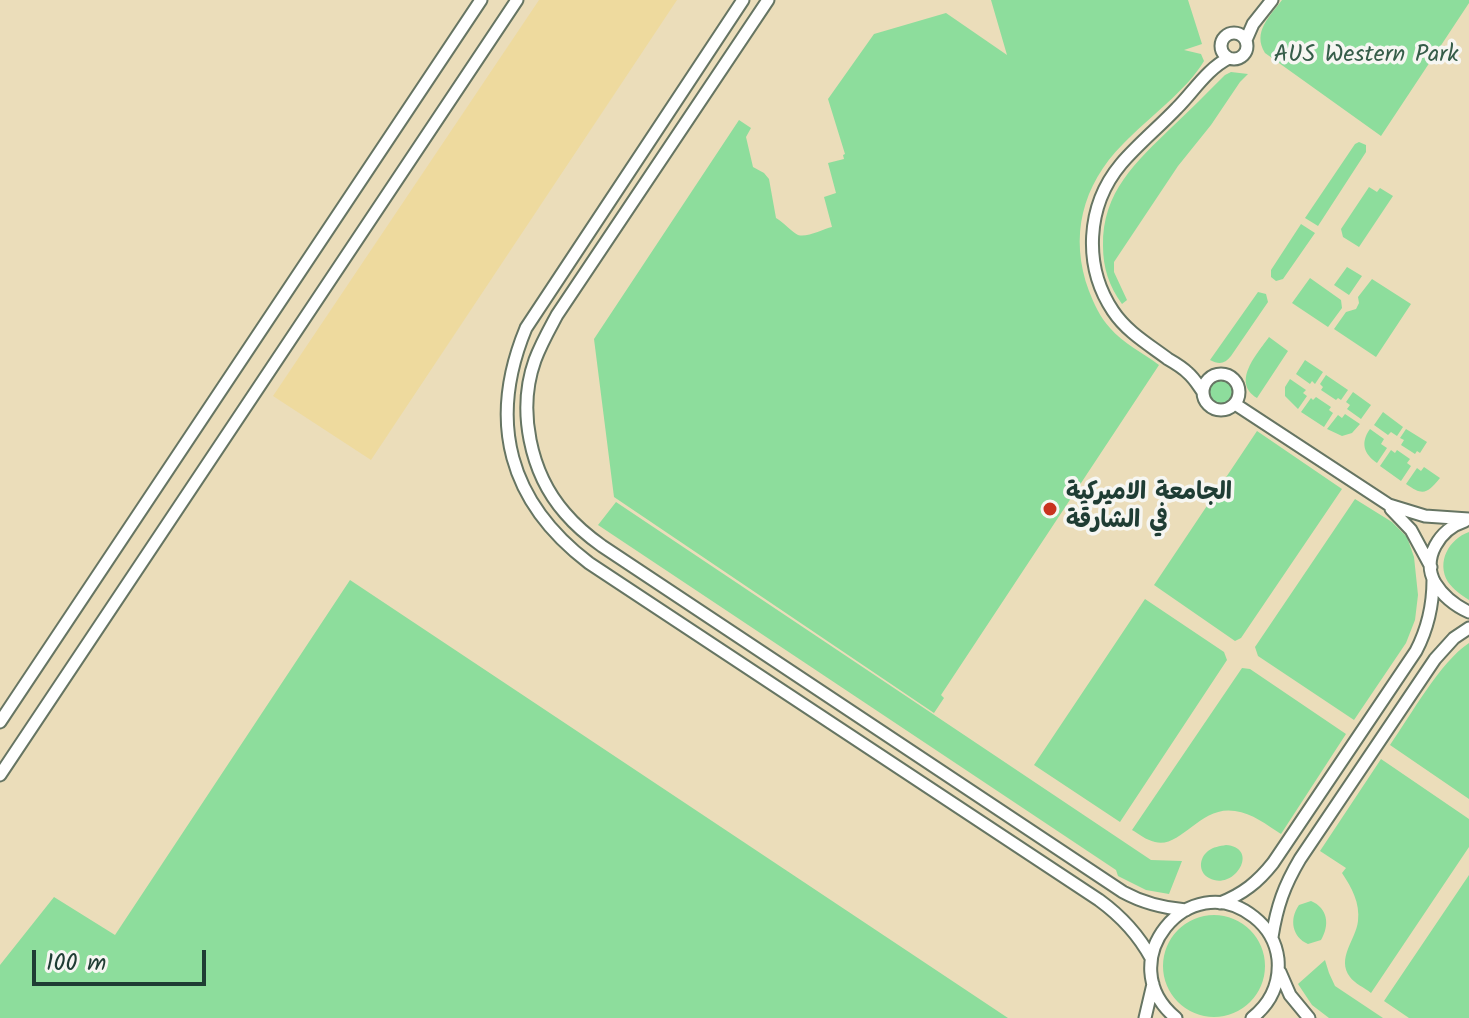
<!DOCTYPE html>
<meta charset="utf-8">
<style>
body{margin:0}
#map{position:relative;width:1469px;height:1018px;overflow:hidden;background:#ebddba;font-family:Kalam,sans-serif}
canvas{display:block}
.scale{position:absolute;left:32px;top:950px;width:174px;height:36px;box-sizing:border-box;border:4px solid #1f3d34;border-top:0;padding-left:10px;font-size:24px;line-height:28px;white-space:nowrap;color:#1f3d34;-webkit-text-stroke:6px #f6f6f2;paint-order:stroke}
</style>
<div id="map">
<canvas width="1469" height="1018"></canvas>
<div class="scale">100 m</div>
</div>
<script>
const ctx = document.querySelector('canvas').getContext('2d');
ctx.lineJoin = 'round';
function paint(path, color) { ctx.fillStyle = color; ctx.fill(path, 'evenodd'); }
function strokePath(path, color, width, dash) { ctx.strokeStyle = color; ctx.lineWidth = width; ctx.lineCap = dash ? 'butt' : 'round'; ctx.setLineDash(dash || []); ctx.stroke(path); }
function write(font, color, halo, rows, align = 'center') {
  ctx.font = font + ' Kalam,"Playpen Sans Arabic",sans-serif'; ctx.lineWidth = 7; ctx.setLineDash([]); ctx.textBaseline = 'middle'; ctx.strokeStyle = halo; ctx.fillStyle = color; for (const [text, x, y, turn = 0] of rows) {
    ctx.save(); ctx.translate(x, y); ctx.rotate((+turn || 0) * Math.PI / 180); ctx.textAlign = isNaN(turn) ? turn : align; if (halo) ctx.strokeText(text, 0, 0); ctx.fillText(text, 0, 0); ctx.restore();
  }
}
const green = new Path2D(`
 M 991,0 L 1188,0 L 1202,44 L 1184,50 L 1201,54 L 1204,61 C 1188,89 1146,120 1123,144 C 1082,185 1069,237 1089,291 C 1094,304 1100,317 1110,328 C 1123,343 1143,353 1159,365 L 941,695 L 944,698 L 934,713 L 614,497 L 594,339 L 739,120 L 751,128 L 746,137 L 753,167 L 764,173 L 769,179 L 776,218 C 783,222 793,233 798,235 C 807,238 823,229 832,227 L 824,197 L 836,193 L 828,163 L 844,159 L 843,155 L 845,154 L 828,99 L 874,34 L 946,13 L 1007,55 Z
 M 1282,0 L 1469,0 L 1469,3 L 1381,136 L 1265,53 C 1252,32 1270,16 1282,0 Z
 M 1231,72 L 1248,74 L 1240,82 L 1211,125 L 1178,166 L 1114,262 L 1114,272 L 1127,300 L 1122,304 C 1109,286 1103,268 1103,246 C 1102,192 1136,162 1172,127 C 1190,110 1207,93 1225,75 Z
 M 1359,142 L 1366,145 L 1366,152 L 1318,226 L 1305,218 L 1355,144 Z
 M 1369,187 L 1377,192 L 1380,188 L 1393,196 L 1359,247 L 1343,237 L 1341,229 Z
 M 1301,224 L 1315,233 L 1283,279 L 1276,281 L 1271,277 L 1271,270 Z
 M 1347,267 L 1362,276 L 1349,295 L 1334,285 Z
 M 1310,278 L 1341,300 L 1342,308 L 1328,327 L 1292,303 Z
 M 1372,279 L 1411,304 L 1376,357 L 1334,329 L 1346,312 L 1356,309 L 1359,303 L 1358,297 Z
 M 1258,292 L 1266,294 L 1268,302 L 1231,356 C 1225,364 1219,365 1210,360 Z
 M 1269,337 L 1288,351 L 1257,398 C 1231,382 1257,354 1269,337 Z
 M 1305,360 L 1323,372 L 1315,384 L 1312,381 L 1310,384 L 1296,374 Z
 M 1326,375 L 1348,390 L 1341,400 L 1338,398 L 1336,400 L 1321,390 L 1323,387 L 1320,384 Z
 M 1290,379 L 1306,390 L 1303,393 L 1307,396 L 1298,409 L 1285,396 L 1285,387 Z
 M1209 393a12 12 0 1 1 24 0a12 12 0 1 1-24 0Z
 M 1353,392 L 1371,405 L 1361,419 L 1347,409 L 1350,405 L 1346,402 Z
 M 1316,397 L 1331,407 L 1329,410 L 1333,413 L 1324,427 L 1301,412 L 1311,398 L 1313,400 Z
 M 1383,412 L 1403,427 L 1397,436 L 1391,432 L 1388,435 L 1374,425 Z
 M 1345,414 L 1360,424 L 1352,433 L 1342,436 L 1327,429 L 1338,415 L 1342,418 Z
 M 1370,429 L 1384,439 L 1381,444 L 1387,448 L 1377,463 C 1364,454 1360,443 1370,429 Z
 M 1406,429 L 1427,442 L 1420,453 L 1417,451 L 1415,454 L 1401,445 L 1404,440 L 1400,438 Z
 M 1257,431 L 1342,489 L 1241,638 L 1235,641 L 1154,585 Z
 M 1391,450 L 1395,453 L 1397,450 L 1410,459 L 1407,463 L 1411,466 L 1401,481 L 1380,466 Z
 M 1424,467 L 1440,478 C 1427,494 1423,496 1406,484 L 1417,468 L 1421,471 Z
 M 1355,499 L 1392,522 L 1407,537 L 1414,557 L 1418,595 L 1415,620 L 1406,643 L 1354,720 L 1258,656 L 1255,647 Z
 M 616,502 L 1151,860 L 1182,861 L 1169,894 L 1146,890 L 1118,876 L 1116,870 L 598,525 Z
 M 1469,532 L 1469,600 C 1461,595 1453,589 1448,582 C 1436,562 1449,539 1469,532 Z
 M 350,580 L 1008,1018 L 0,1018 L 0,965 L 54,897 L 115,935 Z
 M 1145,599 L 1224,652 L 1227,660 L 1120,822 L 1034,765 Z
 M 1469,643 L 1469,799 L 1390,745 C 1411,715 1440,662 1469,643 Z
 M 1242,668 L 1250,669 L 1346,734 L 1281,834 C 1267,825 1252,813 1235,811 C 1200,805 1181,849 1155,842 C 1146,840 1139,834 1132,830 Z
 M 1381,759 L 1469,819 L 1469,847 L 1371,993 C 1365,988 1354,983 1350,977 C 1336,958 1356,940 1358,921 C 1360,903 1352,888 1342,873 L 1346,868 L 1320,851 Z
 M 1226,845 C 1261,848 1234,892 1209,878 C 1198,872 1199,858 1208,851 C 1213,847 1220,846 1226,845 Z
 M 1469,875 L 1469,1018 L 1409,1018 L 1384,1001 Z
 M 1311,901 C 1328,908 1330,925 1321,940 L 1308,944 C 1292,937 1289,919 1299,905 Z
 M1163 966a51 51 0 1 1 102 0a51 51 0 1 1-102 0Z
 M 1325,960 L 1329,973 L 1335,986 L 1383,1018 L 1329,1018 L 1312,1005 L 1298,984 Z`);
const sand = new Path2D(`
 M 539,0 L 677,0 L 371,460 L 273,396 Z`);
const minor = new Path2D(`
 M 743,0 L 526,328 C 487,422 509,502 589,563 L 1099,900 C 1121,916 1138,934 1151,958
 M 768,0 L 557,315 C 549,330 541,344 535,360 C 517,410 530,473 565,513 C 576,526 588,536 602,546 L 1123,892 C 1143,903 1163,908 1186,910
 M1221 46a13 13 0 1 1 26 0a13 13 0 1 1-26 0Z
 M 1246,40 L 1253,24 L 1272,0
 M1203 392a18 18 0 1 1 36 0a18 18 0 1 1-36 0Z
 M 1203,392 C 1198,385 1194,378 1188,373 C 1182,367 1175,363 1168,359 C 1148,344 1127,332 1113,311 C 1083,266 1086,206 1121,164 C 1138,144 1159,127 1177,108 C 1193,92 1208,68 1229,58
 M 1235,404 L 1389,505 L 1425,516 L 1469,519
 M 1391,509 L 1411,530 L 1431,567
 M 1465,521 C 1440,529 1421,558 1435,583 C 1443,596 1456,606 1469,612
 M 0,722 L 481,0
 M 0,775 L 517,0
 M 1220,903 C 1243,894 1258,882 1273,863 L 1416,651 C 1428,628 1433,606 1433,580
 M 1272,937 C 1277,906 1284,886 1300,859 L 1435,659 L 1454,638 L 1469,628
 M 1280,972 L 1290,995 L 1309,1018
 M 1145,1018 L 1153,984
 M 1176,1018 C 1109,963 1189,865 1254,917 C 1268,928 1276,942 1278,959 C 1280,983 1271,1003 1252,1018`);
const markers = [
 [1050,509,8,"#c8321e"]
];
const parkNames = [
 ["AUS Western Park",1366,57]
];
const poiNames = [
 ["الجامعة الاميركية",1066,495],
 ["في الشارقة",1066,523]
];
paint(green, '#8ddd9c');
paint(sand, '#eeda9e');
strokePath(minor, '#667563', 15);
strokePath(minor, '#fff', 11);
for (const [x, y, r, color] of markers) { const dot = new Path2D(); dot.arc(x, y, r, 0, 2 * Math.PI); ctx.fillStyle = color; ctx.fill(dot); strokePath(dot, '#f6f6f2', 3); }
write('24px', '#355d49', '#f6f6f2', parkNames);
write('bold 24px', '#1f3d34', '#f6f6f2', poiNames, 'left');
</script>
